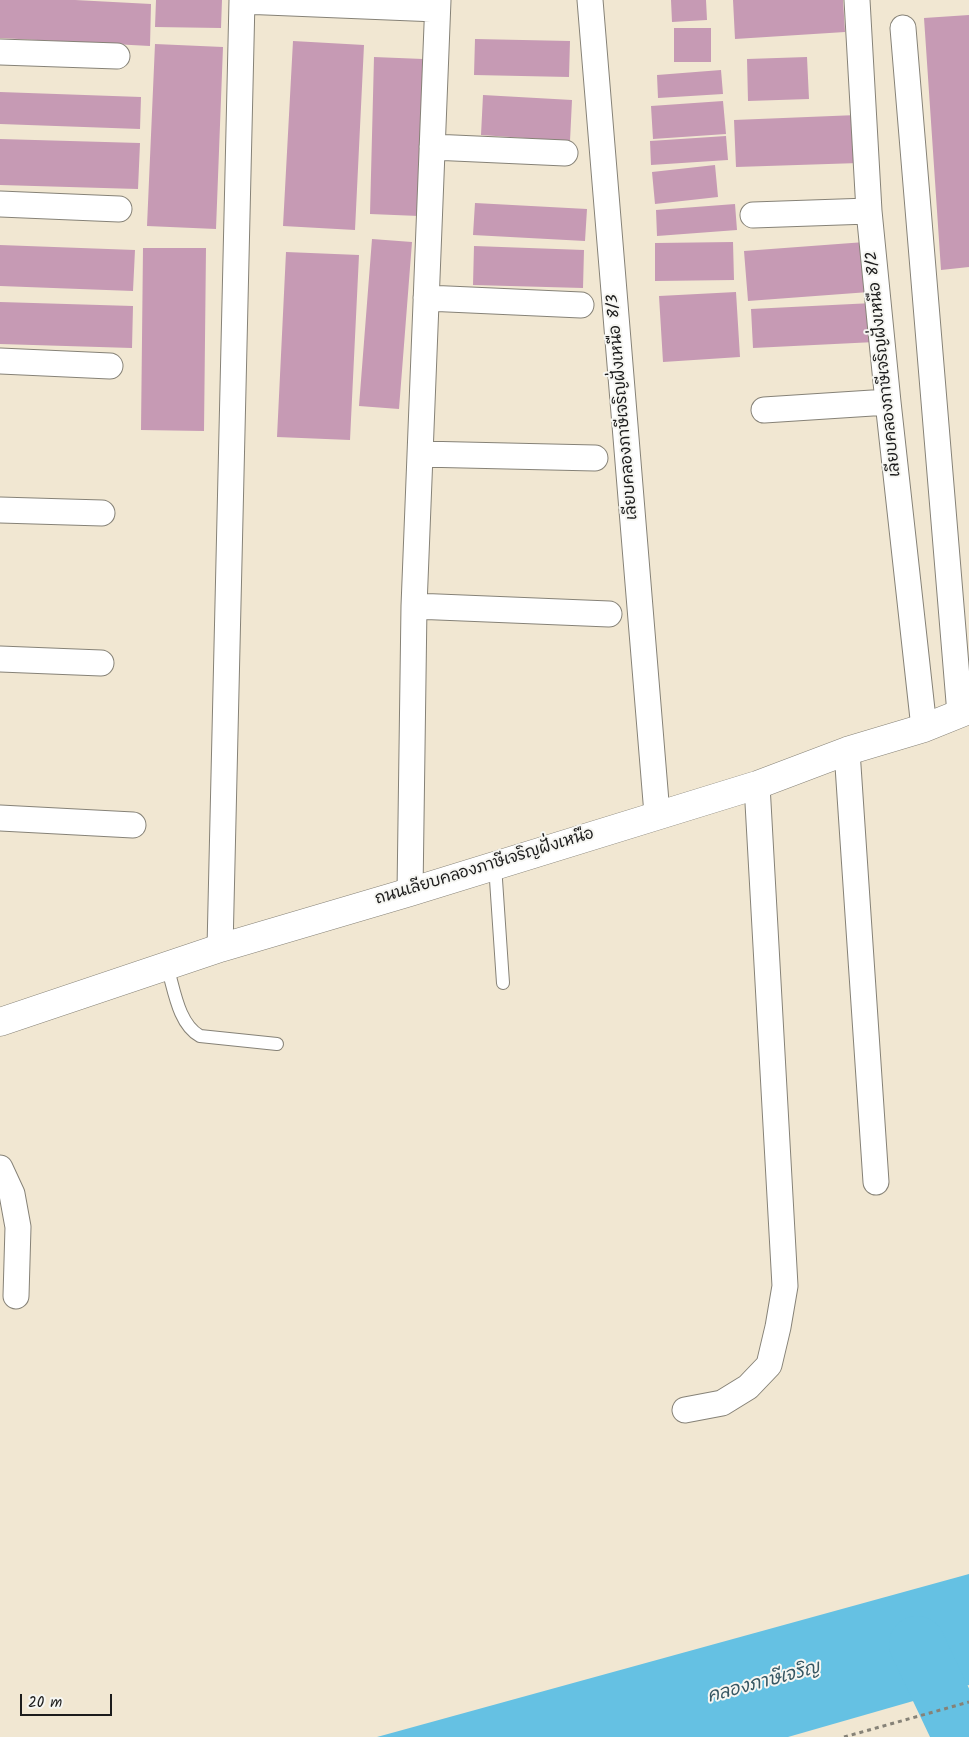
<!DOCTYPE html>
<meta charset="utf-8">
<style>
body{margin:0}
#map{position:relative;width:969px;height:1737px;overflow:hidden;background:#f1e7d2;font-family:Kalam,sans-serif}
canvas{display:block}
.scale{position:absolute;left:20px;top:1694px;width:92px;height:22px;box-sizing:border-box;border:2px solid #1c1c1c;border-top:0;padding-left:6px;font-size:15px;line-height:18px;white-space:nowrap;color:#1c1c1c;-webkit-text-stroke:4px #f6f6f2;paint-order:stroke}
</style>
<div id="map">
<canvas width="969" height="1737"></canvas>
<div class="scale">20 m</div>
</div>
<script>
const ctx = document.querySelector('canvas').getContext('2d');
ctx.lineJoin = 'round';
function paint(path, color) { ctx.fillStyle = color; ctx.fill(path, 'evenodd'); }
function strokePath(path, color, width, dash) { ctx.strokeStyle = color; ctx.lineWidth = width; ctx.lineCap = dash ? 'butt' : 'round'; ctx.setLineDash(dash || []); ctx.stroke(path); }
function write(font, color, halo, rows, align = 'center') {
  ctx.font = font + ' Kalam,"Playpen Sans Thai",sans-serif'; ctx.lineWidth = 4; ctx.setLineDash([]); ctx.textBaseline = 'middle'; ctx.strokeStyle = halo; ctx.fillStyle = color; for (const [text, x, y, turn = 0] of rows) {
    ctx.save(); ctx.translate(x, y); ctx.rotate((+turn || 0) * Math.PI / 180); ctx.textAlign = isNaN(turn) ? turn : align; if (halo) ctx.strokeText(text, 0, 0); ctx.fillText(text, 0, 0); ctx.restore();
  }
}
const water = new Path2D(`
 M 969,1574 L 969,1685 L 788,1737 L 377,1737 Z`);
const river = new Path2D(`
 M 917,1644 L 961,1737`);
const building = new Path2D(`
 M 0,0 L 75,0 L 151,4 L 150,46 L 0,38 Z
 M 156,0 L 222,0 L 221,28 L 155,27 Z
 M 671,0 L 706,0 L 707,20 L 672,22 Z
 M 733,0 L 843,0 L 845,32 L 735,39 Z
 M 969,15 L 969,267 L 941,270 L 924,18 Z
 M 674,28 L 711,28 L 711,62 L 674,62 Z
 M 475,39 L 570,41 L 569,77 L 474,75 Z
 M 293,41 L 364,45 L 355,230 L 283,226 Z
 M 155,44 L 223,47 L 216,229 L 147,226 Z
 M 374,57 L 423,59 L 419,216 L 370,214 Z
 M 807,57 L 809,99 L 748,101 L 747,59 Z
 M 721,70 L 723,94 L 658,98 L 657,75 Z
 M 0,92 L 141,97 L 140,129 L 0,124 Z
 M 483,95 L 572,100 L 570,141 L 481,135 Z
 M 723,101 L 726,134 L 653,139 L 651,106 Z
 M 857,115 L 859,163 L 736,167 L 734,120 Z
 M 726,136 L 728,160 L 651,165 L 650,141 Z
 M 0,139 L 140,143 L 138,189 L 0,185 Z
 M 715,165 L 718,197 L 655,204 L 652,172 Z
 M 475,203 L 587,209 L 585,241 L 473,235 Z
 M 735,204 L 737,230 L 657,236 L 656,210 Z
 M 372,239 L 412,242 L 399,409 L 359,406 Z
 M 733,242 L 734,280 L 655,281 L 655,243 Z
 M 865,242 L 869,292 L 748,301 L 744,251 Z
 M 0,245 L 135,250 L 133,291 L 0,286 Z
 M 474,246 L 584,250 L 583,288 L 473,285 Z
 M 143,248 L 206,248 L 204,431 L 141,430 Z
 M 286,252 L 359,255 L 350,440 L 277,437 Z
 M 736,292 L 740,357 L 663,362 L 659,296 Z
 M 0,302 L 133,306 L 132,348 L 0,344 Z
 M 873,303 L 875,342 L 753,348 L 751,309 Z`);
const path = new Path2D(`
 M 844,1737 L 969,1702`);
const lane = new Path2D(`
 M 495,865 L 503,983
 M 167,966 C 174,988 178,1024 200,1036 L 277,1044`);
const street = new Path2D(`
 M 590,0 L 657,814
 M 857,0 L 869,211 L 888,402 L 924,728
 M 242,1 L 437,9
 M 903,28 L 960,714
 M 0,52 L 117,56
 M 432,147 L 565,153
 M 0,204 L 119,209
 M 753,215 L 869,211
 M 426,298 L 581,305
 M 0,361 L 110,366
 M 764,410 L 888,402
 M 420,454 L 595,458
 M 0,510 L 102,513
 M 414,606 L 609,614
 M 0,659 L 101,663
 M 847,751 L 876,1182
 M 0,818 L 133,825
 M 410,892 L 414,606 L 438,0
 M 220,948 L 242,0
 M 0,1168 L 12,1194 L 18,1227 L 16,1296
 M 685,1410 L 722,1403 L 748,1387 L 769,1365 L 778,1327 L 785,1286 L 757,785`);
const secondary = new Path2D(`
 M 0,1022 L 220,948 L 410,892 L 757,785 L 847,751 L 924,728 L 969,710`);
const streetNames = [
 ["เลียบคลองภาษีเจริญฝั่งเหนือ 8/2",885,364,-96],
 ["เลียบคลองภาษีเจริญฝั่งเหนือ 8/3",624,407,-95],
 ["ถนนเลียบคลองภาษีเจริญฝั่งเหนือ",485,868,-17]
];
const waterNames = [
 ["คลองภาษีเจริญ",764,1684,-15]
];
paint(water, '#65c1e3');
strokePath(river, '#65c1e3', 56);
paint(building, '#c69ab4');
strokePath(lane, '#868277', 14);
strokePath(street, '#868277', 27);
strokePath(secondary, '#868277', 29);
strokePath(path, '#868277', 3, [4, 4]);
strokePath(lane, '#fff', 12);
strokePath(street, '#fff', 25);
strokePath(secondary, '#fff', 28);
write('16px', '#1c1c1c', '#f6f6f2', streetNames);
write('italic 18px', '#365662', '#f6f6f2', waterNames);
</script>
